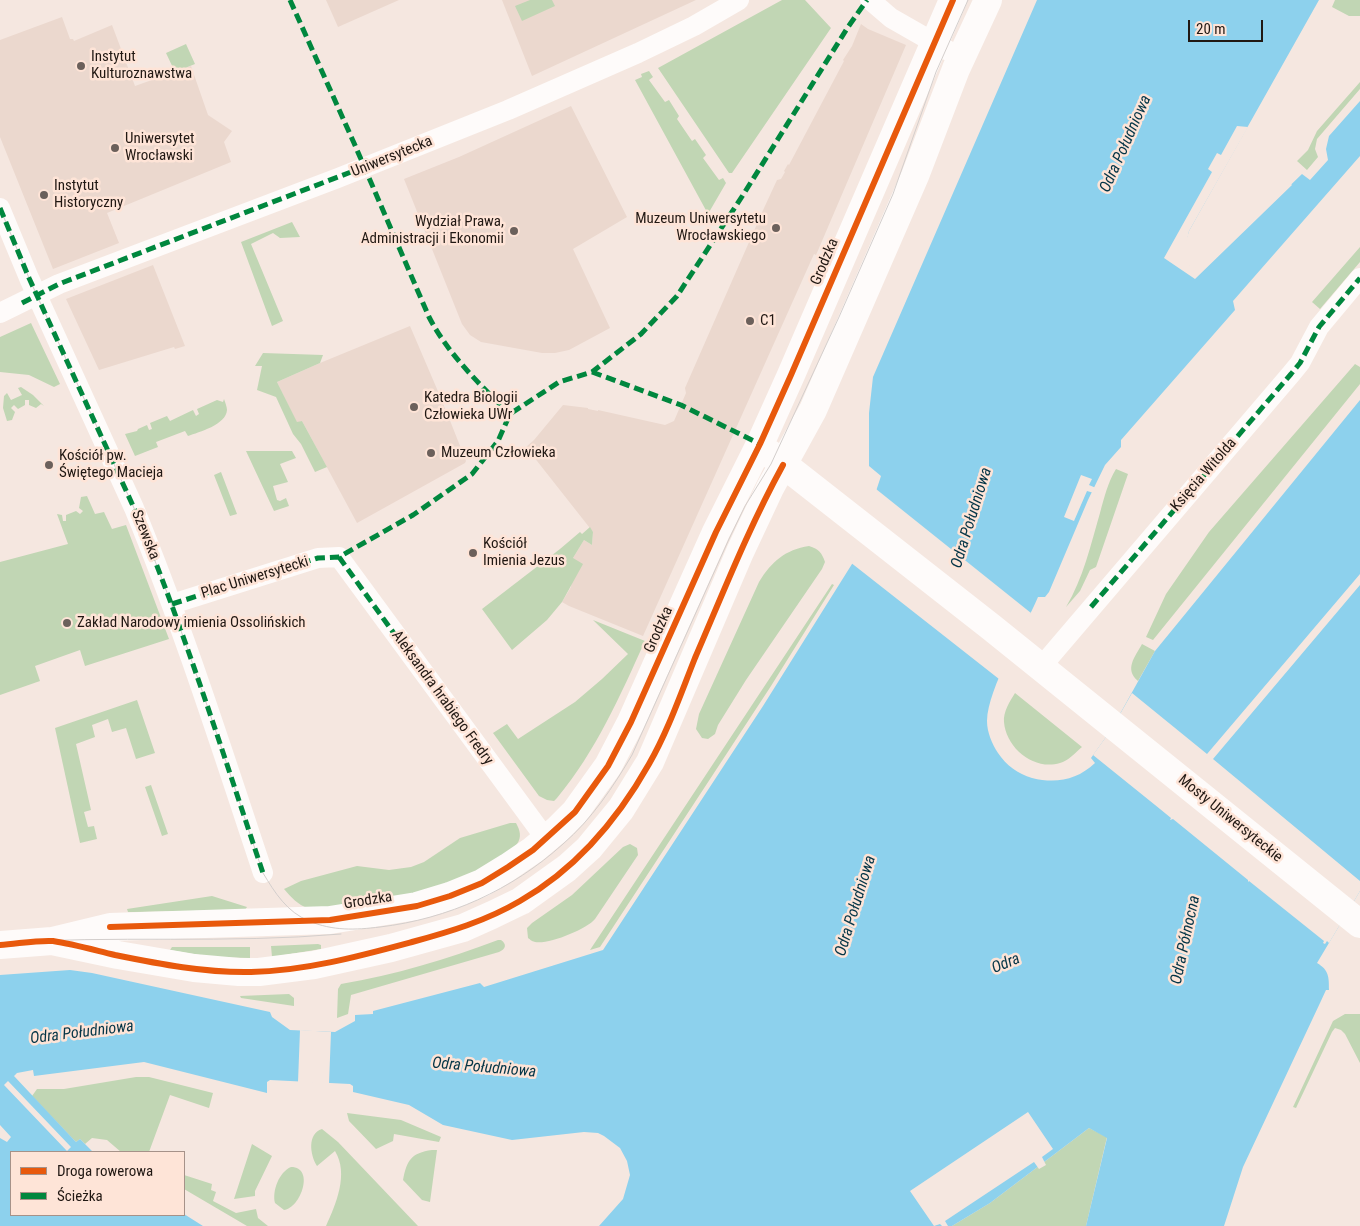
<!DOCTYPE html>
<meta charset="utf-8">
<style>
body{margin:0}
#map{position:relative;width:1360px;height:1226px;overflow:hidden;background:#f5e7e0;font-family:"Roboto Condensed",sans-serif}
canvas{display:block}
.legend{position:absolute;left:10px;top:1151px;width:175px;height:65px;box-sizing:border-box;background:#fee4d7;border:1px solid #a69289;margin:0;padding:6px 9px;list-style:none;font-size:15px;color:#211813}
.legend li{display:flex;align-items:center;gap:10px;height:25px}
.legend b{width:25px;border:1px solid #a69289}
.scale{position:absolute;left:1188px;top:20px;width:75px;height:22px;box-sizing:border-box;border:2px solid #211813;border-top:0;padding-left:6px;font-size:15px;line-height:18px;white-space:nowrap;color:#211813;-webkit-text-stroke:4px #fee4d7;paint-order:stroke}
</style>
<div id="map">
<canvas width="1360" height="1226"></canvas>
<ul class="legend">
<li><b style="height:6px;background:#e8590c"></b>Droga rowerowa</li>
<li><b style="height:6px;background:#00873e"></b>Ścieżka</li>
</ul>
<div class="scale">20 m</div>
</div>
<script>
const ctx = document.querySelector('canvas').getContext('2d');
ctx.lineJoin = 'round';
function paint(path, color) { ctx.fillStyle = color; ctx.fill(path, 'evenodd'); }
function strokePath(path, color, width, dash) { ctx.strokeStyle = color; ctx.lineWidth = width; ctx.lineCap = dash ? 'butt' : 'round'; ctx.setLineDash(dash || []); ctx.stroke(path); }
function write(font, color, halo, rows, align = 'center') {
  ctx.font = font + ' "Roboto Condensed",sans-serif'; ctx.lineWidth = 5; ctx.setLineDash([]); ctx.textBaseline = 'middle'; ctx.strokeStyle = halo; ctx.fillStyle = color; for (const [text, x, y, turn = 0] of rows) {
    ctx.save(); ctx.translate(x, y); ctx.rotate((+turn || 0) * Math.PI / 180); ctx.textAlign = isNaN(turn) ? turn : align; if (halo) ctx.strokeText(text, 0, 0); ctx.fillText(text, 0, 0); ctx.restore();
  }
}
const education = new Path2D(`
 M 326,0 L 399,0 L 338,27 Z
 M 502,0 L 696,0 L 532,76 Z
 M 62,17 L 70,39 L 73,39 L 74,41 L 112,25 L 135,86 L 191,66 L 208,115 L 232,131 L 224,142 L 231,162 L 107,213 L 119,243 L 53,269 L 0,137 L 0,40 Z
 M 861,24 L 868,29 L 906,45 L 816,255 L 814,254 L 643,636 L 569,606 L 562,602 L 571,587 L 573,558 L 584,540 L 592,545 L 593,532 L 526,447 L 534,440 L 563,405 L 588,408 L 588,409 L 598,411 L 598,410 L 665,425 L 674,421 L 686,393 L 685,388 L 764,208 L 777,180 L 781,179 L 785,172 L 784,171 L 788,164 L 789,165 L 844,61 L 843,60 L 852,46 Z
 M 571,106 L 627,217 L 573,249 L 610,328 L 569,350 L 555,353 L 542,353 L 481,342 L 470,335 L 462,324 L 404,179 L 459,157 Z
 M 153,265 L 185,346 L 175,349 L 174,347 L 99,370 L 66,299 Z
 M 410,326 L 440,396 L 442,397 L 442,400 L 445,409 L 448,411 L 447,413 L 466,461 L 465,463 L 357,523 L 302,421 L 297,423 L 277,382 L 320,363 Z`);
const green = new Path2D(`
 M 530,0 L 552,0 L 555,6 L 522,21 L 515,6 Z
 M 782,0 L 805,0 L 831,28 L 732,173 L 729,173 L 658,68 Z
 M 1335,0 L 1360,0 L 1360,16 L 1349,16 L 1332,7 Z
 M 186,44 L 195,64 L 175,72 L 166,53 Z
 M 649,71 L 653,77 L 649,80 L 665,102 L 669,100 L 679,116 L 677,119 L 692,141 L 695,139 L 706,155 L 703,158 L 719,180 L 723,178 L 726,183 L 708,214 L 635,80 L 642,77 L 641,74 Z
 M 1360,82 L 1360,89 L 1317,139 L 1315,149 L 1318,157 L 1307,170 L 1297,161 L 1308,150 L 1317,131 Z
 M 292,222 L 300,237 L 280,238 L 273,233 L 251,244 L 283,321 L 272,326 L 241,242 Z
 M 1360,247 L 1360,262 L 1320,309 L 1312,302 Z
 M 31,323 L 60,384 L 54,387 L 29,375 L 0,372 L 0,337 Z
 M 263,353 L 323,355 L 320,363 L 277,382 L 297,422 L 302,421 L 327,467 L 315,472 L 301,444 L 293,434 L 276,397 L 257,390 L 262,366 L 255,366 Z
 M 1355,364 L 1360,367 L 1360,384 L 1153,640 L 1146,637 L 1166,594 L 1209,532 Z
 M 21,387 L 33,395 L 44,406 L 41,404 L 36,408 L 29,405 L 29,400 L 25,400 L 25,405 L 18,409 L 14,405 L 11,408 L 15,412 L 12,420 L 7,421 L 3,408 L 4,396 L 7,393 L 11,400 L 22,395 L 18,388 Z
 M 224,399 C 225,402 227,407 227,410 C 226,425 199,432 188,436 L 185,431 L 156,442 L 158,447 L 135,456 L 125,434 L 137,431 L 138,429 L 147,425 L 149,430 L 152,429 L 150,423 L 167,416 L 170,421 L 193,410 L 196,416 L 199,414 L 197,409 L 217,400 L 223,402 Z
 M 246,451 L 292,451 L 296,458 L 280,464 L 288,482 L 273,486 L 277,500 L 280,501 L 286,498 L 289,506 L 274,511 Z
 M 1116,469 L 1128,474 L 1096,567 L 1090,570 L 1080,591 L 1066,607 C 1083,579 1091,544 1100,513 C 1104,498 1108,482 1116,469 Z
 M 221,472 L 237,514 L 230,516 L 214,475 Z
 M 87,496 L 95,514 L 104,512 L 112,529 L 126,525 L 169,639 L 85,666 L 80,650 L 35,666 L 40,681 L 0,695 L 0,562 L 68,544 L 57,514 L 62,515 L 63,521 L 66,521 L 66,515 L 76,511 L 80,514 L 83,511 L 79,508 L 81,497 Z
 M 590,527 L 593,532 L 592,545 L 584,540 L 573,558 L 583,564 L 562,602 L 547,620 L 512,650 L 482,609 L 560,549 L 580,532 L 582,534 Z
 M 809,546 C 819,549 822,553 825,562 L 822,569 L 746,680 L 718,725 L 715,734 L 708,739 L 702,738 L 696,729 L 699,714 L 759,582 C 772,561 785,550 809,546 Z
 M 832,584 L 834,585 L 771,686 L 600,947 L 590,950 Z
 M 593,620 L 645,641 C 620,696 596,751 557,798 L 554,801 L 547,800 L 539,796 L 493,733 L 507,724 L 518,739 L 575,702 L 602,679 L 628,654 Z
 M 1142,644 L 1155,651 L 1138,681 C 1124,669 1135,657 1142,644 Z
 M 1015,693 L 1082,747 C 1075,753 1068,761 1060,763 C 1034,771 1006,748 1004,722 C 1003,712 1010,701 1015,693 Z
 M 137,700 L 155,753 L 136,759 L 126,728 L 112,732 L 108,719 L 92,725 L 95,737 L 76,744 L 91,810 L 84,812 L 88,827 L 94,826 L 97,839 L 80,843 L 55,728 Z
 M 151,785 L 168,834 L 162,836 L 145,787 Z
 M 510,823 L 516,823 C 520,830 522,837 517,844 C 505,862 447,884 425,890 C 401,897 375,900 350,903 C 339,905 318,911 308,908 C 298,905 291,897 284,889 L 301,881 L 357,866 L 389,870 L 411,867 L 424,862 L 460,838 Z
 M 630,844 L 637,848 L 638,855 L 595,919 C 587,929 548,945 535,942 C 531,941 531,940 528,938 L 527,928 L 532,923 L 572,895 L 623,847 Z
 M 212,896 L 247,907 L 245,910 L 133,912 L 128,912 L 127,909 Z
 M 498,940 L 501,940 C 507,944 506,949 499,952 L 351,995 L 348,1014 L 337,1018 L 338,989 L 341,984 C 395,975 447,959 498,940 Z
 M 318,944 L 321,945 L 321,949 L 272,957 L 271,946 Z
 M 172,947 L 250,947 L 250,958 L 211,957 L 170,950 Z
 M 289,994 L 294,998 L 294,1006 L 241,998 L 240,996 Z
 M 1345,1014 L 1360,1014 L 1360,1063 L 1345,1034 L 1341,1030 L 1335,1028 L 1332,1032 L 1296,1108 L 1293,1107 L 1333,1021 Z
 M 136,1077 L 149,1077 L 213,1093 L 209,1108 L 170,1095 L 149,1152 L 121,1152 L 107,1140 L 92,1138 L 85,1144 L 80,1139 L 76,1142 L 32,1096 L 37,1089 L 64,1089 Z
 M 347,1113 L 401,1120 L 441,1137 L 439,1142 L 394,1134 L 393,1141 L 376,1149 L 349,1121 Z
 M 1089,1128 L 1107,1137 L 1086,1226 L 952,1226 L 990,1203 Z
 M 322,1129 L 338,1142 L 418,1226 L 326,1226 C 336,1204 349,1174 335,1151 L 317,1166 C 310,1155 307,1134 322,1129 Z
 M 252,1144 L 272,1156 L 255,1191 L 255,1196 L 234,1199 Z
 M 432,1150 L 437,1150 L 430,1202 L 422,1200 L 403,1180 C 407,1160 411,1153 432,1150 Z
 M 291,1167 C 315,1167 301,1208 284,1210 L 275,1203 C 272,1191 279,1172 291,1167 Z
 M 184,1175 L 212,1184 L 211,1190 L 216,1192 L 213,1201 L 236,1213 L 256,1209 L 258,1218 L 268,1226 L 247,1226 L 184,1189 Z`);
const water = new Path2D(`
 M 1037,0 L 1319,0 L 1189,231 C 1183,253 1174,260 1199,271 L 1211,262 L 1302,174 L 1310,180 L 1328,160 L 1326,149 L 1329,136 L 1360,101 L 1360,156 L 1233,301 L 1235,310 L 1121,440 L 1121,447 L 1105,465 L 1088,500 L 1049,592 L 1045,597 L 1038,597 C 1024,630 988,687 987,721 C 987,732 992,744 998,753 C 1006,765 1018,774 1032,778 C 1056,784 1077,780 1095,763 L 1091,758 L 1111,730 L 1155,651 L 1360,400 L 1360,891 L 1317,963 C 1329,970 1329,977 1329,990 L 1326,990 L 1320,1003 L 1243,1167 L 1224,1226 L 1086,1226 L 1107,1138 L 1089,1128 L 990,1203 L 952,1226 L 599,1226 L 623,1199 L 630,1175 L 627,1161 L 620,1148 L 604,1136 L 598,1133 L 584,1132 L 512,1140 L 443,1125 L 409,1105 L 353,1092 L 353,1086 L 350,1084 L 270,1080 L 267,1082 L 267,1093 L 144,1062 L 34,1076 L 33,1070 L 17,1073 L 14,1076 L 76,1142 L 80,1139 L 93,1152 L 11,1152 L 11,1215 L 184,1214 L 203,1226 L 0,1226 L 0,1138 L 7,1142 L 11,1137 L 0,1125 L 0,975 L 70,970 L 92,973 L 270,1012 L 272,1017 L 290,1030 L 335,1032 L 355,1021 L 355,1015 L 373,1014 L 373,1011 L 480,983 L 484,987 L 603,950 L 763,706 L 852,564 L 881,476 L 869,466 L 869,413 L 873,377 ZM 8,1081 L 71,1147 L 67,1151 L 4,1085 Z`);
const pier = new Path2D(`
 M 1237,126 L 1248,127 L 1189,231 L 1183,257 L 1189,265 L 1195,268 L 1201,267 L 1290,183 L 1292,185 L 1195,279 L 1164,258 L 1212,172 L 1208,169 L 1217,153 L 1221,155 Z
 M 1081,475 L 1092,479 L 1089,485 L 1096,488 L 1094,493 L 1087,491 L 1074,521 L 1064,517 Z
 M 876,489 L 1031,613 L 1014,652 L 999,679 L 850,562 L 863,520 Z
 M 1360,574 L 1360,585 L 1213,759 L 1360,881 L 1360,891 L 1329,943 L 1327,941 L 1325,944 L 1323,943 L 1324,941 L 1249,881 L 1248,882 L 1248,880 L 1173,819 L 1170,820 L 1171,818 L 1160,809 L 1093,755 L 1111,730 L 1132,693 L 1207,754 Z
 M 300,1030 L 331,1032 L 329,1084 L 298,1082 Z
 M 1028,1112 L 1053,1149 L 1042,1157 L 1046,1165 L 1039,1169 L 1034,1162 L 945,1221 L 948,1226 L 942,1226 L 940,1224 L 934,1226 L 910,1191 Z`);
const street = new Path2D(`
 M 870,0 L 891,18 L 961,58
 M 0,208 L 29,278 L 134,508 C 183,627 222,750 263,873
 M 0,313 L 59,284 L 338,178 L 508,110 L 638,53 L 694,26 L 739,0
 M 172,604 L 318,558 L 339,557 L 546,839
 M 1041,667 L 1291,374 L 1300,363 L 1319,327 L 1360,278`);
const secondary = new Path2D(`
 M 769,453 L 991,627 L 1360,924
 M 52,941 L 118,955 L 194,968 L 239,972 L 259,972 L 314,965 L 391,948 L 463,928 L 492,915 L 521,901 L 567,868 L 589,848 L 621,809 L 650,762 L 740,552 L 770,488 L 813,410 L 915,176 L 956,69 L 988,0
 M 0,945 L 52,941 L 110,927 L 330,920 L 417,906 L 450,896 L 482,883 L 508,867 L 533,850 L 558,829 L 575,812 L 608,766 L 631,722 L 716,532 L 760,444 L 791,375 L 953,0`);
const tram = new Path2D(`
 M 0,208 L 29,278 L 134,508 C 183,627 222,750 263,873 C 275,893 287,912 309,921 C 333,931 355,930 380,927 C 448,919 512,890 563,844 C 592,819 613,787 632,755 L 729,539 L 745,506 L 771,464 L 839,317 L 893,194 L 936,72 L 968,0
 M 0,943 C 113,935 228,944 341,934`);
const quiet = new Path2D(`
 M 290,0 L 354,143 L 429,317 C 448,354 480,385 510,414
 M 0,208 L 29,278 L 134,508 C 183,627 222,750 263,873
 M 22,303 L 59,284 L 390,157
 M 592,372 L 681,405 L 760,444
 M 339,557 L 416,664
 M 172,604 L 318,558 L 339,557 L 413,515 L 472,474 L 498,441 L 510,414 L 559,382 L 592,372 L 641,334 L 677,296 L 743,195 L 848,27 L 867,0
 M 1091,607 L 1291,374 L 1300,363 L 1319,327 L 1360,278`);
const cycleway = new Path2D(`
 M 110,927 L 330,920 L 417,906 L 450,896 L 482,883 L 508,867 L 533,850 L 575,812 L 608,766 L 631,722 L 716,532 L 760,444 L 791,375 L 953,0
 M 0,945 C 17,944 36,940 53,941 C 73,944 94,950 115,955 C 159,964 206,973 251,972 C 305,971 360,956 412,942 C 449,932 486,921 520,901 C 576,869 618,819 649,764 C 668,731 681,693 695,658 C 723,593 749,527 783,465`);
const markers = [
 [81,66,5,"#6b605b"],
 [115,148,5,"#6b605b"],
 [44,195,5,"#6b605b"],
 [776,228,5,"#6b605b"],
 [514,231,5,"#6b605b"],
 [750,321,5,"#6b605b"],
 [414,407,5,"#6b605b"],
 [431,453,5,"#6b605b"],
 [49,465,5,"#6b605b"],
 [473,553,5,"#6b605b"],
 [67,623,5,"#6b605b"]
];
const poiNames = [
 ["Instytut",91,57],
 ["Kulturoznawstwa",91,74],
 ["Uniwersytet",125,139],
 ["Wrocławski",125,156],
 ["Instytut",54,186],
 ["Historyczny",54,203],
 ["Muzeum Uniwersytetu",766,219,"right"],
 ["Wrocławskiego",766,236,"right"],
 ["Wydział Prawa,",504,222,"right"],
 ["Administracji i Ekonomii",504,239,"right"],
 ["C1",760,321],
 ["Katedra Biologii",424,398],
 ["Człowieka UWr",424,415],
 ["Muzeum Człowieka",441,453],
 ["Kościół pw.",59,456],
 ["Świętego Macieja",59,473],
 ["Kościół",483,544],
 ["Imienia Jezus",483,561],
 ["Zakład Narodowy imienia Ossolińskich",77,623]
];
const streetNames = [
 ["Uniwersytecka",392,157,-22],
 ["Grodzka",825,262,-67],
 ["Księcia Witolda",1204,475,-49],
 ["Szewska",145,535,68],
 ["Plac Uniwersytecki",255,578,-17],
 ["Grodzka",659,630,-66],
 ["Aleksandra hrabiego Fredry",442,698,54],
 ["Mosty Uniwersyteckie",1230,819,39],
 ["Grodzka",368,901,-9]
];
const waterNames = [
 ["Odra Południowa",1126,144,-66],
 ["Odra Południowa",972,518,-73],
 ["Odra Południowa",856,906,-73],
 ["Odra Północna",1186,940,-78],
 ["Odra",1006,964,-23],
 ["Odra Południowa",82,1033,-7],
 ["Odra Południowa",484,1068,5]
];
paint(education, '#ebd8ce');
paint(green, '#c1d6b4');
paint(water, '#8dd1ed');
paint(pier, '#f5e7e0');
strokePath(street, '#fefbfa', 20);
strokePath(secondary, '#fefbfa', 28);
strokePath(tram, '#d3cecc', 1);
strokePath(quiet, '#00873e', 5, [10, 5]);
strokePath(cycleway, '#e8590c', 6);
for (const [x, y, r, color] of markers) { const dot = new Path2D(); dot.arc(x, y, r, 0, 2 * Math.PI); ctx.fillStyle = color; ctx.fill(dot); strokePath(dot, '#fee4d7', 2); }
write('15px', '#211813', '#fee4d7', poiNames, 'left');
write('15px', '#211813', '#fee4d7', streetNames);
write('italic 16px', '#043547', '#fee4d7', waterNames);
</script>
